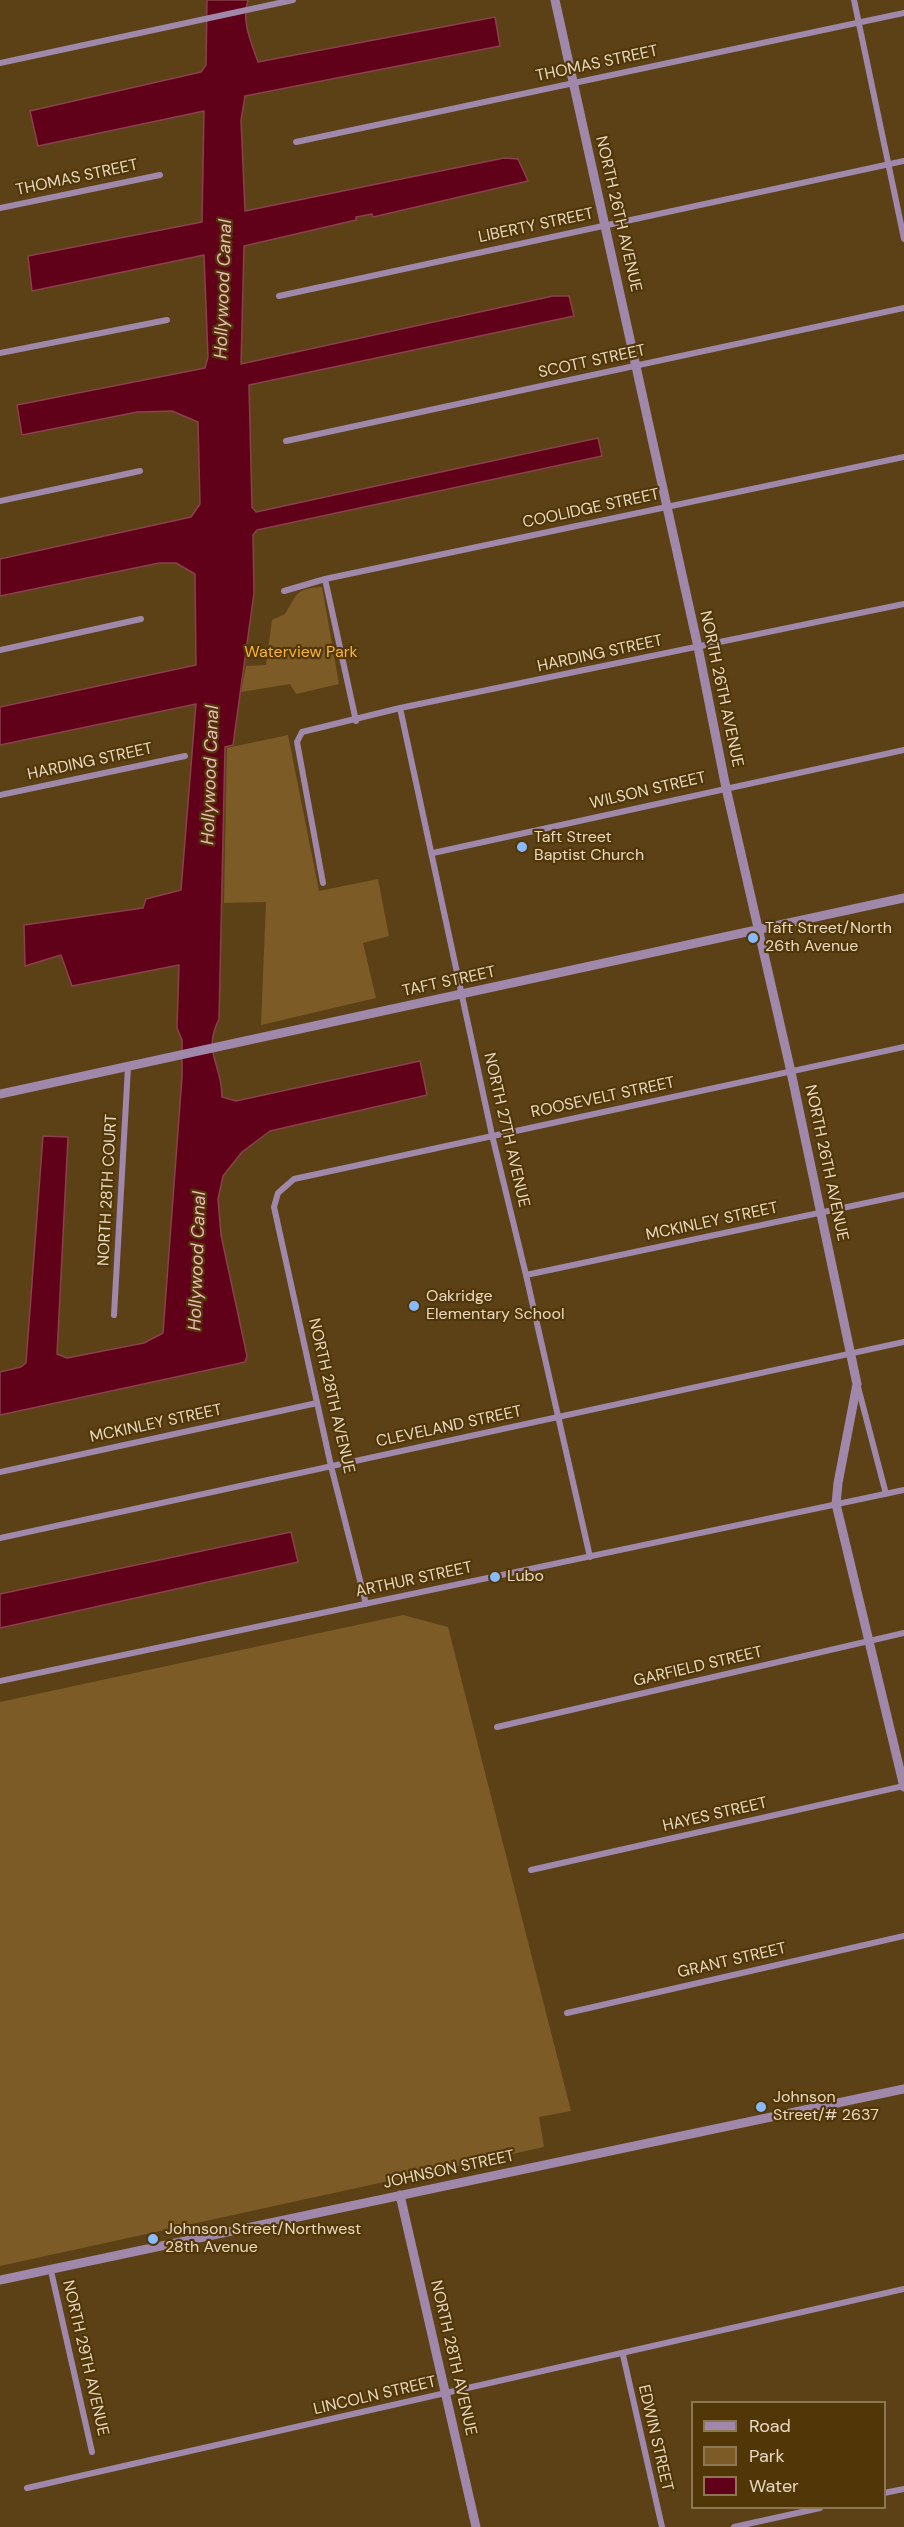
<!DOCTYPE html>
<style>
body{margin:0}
#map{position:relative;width:904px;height:2527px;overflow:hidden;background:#5c4116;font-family:"DM Sans",sans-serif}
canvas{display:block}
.legend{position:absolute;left:691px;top:2401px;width:195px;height:108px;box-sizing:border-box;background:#513708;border:2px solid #8d7752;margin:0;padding:8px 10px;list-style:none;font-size:18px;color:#e8d8c2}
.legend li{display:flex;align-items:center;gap:12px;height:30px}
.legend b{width:30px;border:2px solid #8d7752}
</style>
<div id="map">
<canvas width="904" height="2527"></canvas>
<ul class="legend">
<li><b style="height:8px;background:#a088ab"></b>Road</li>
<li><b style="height:16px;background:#7c5b27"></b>Park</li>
<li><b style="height:16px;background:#600019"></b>Water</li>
</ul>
</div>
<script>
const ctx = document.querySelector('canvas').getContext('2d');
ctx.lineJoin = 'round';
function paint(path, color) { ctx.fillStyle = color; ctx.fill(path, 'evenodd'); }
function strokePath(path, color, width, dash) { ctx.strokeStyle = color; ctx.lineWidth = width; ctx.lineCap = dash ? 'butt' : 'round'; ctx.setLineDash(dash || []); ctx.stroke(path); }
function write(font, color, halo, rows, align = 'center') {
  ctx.font = font + ' "DM Sans",sans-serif'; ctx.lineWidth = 4.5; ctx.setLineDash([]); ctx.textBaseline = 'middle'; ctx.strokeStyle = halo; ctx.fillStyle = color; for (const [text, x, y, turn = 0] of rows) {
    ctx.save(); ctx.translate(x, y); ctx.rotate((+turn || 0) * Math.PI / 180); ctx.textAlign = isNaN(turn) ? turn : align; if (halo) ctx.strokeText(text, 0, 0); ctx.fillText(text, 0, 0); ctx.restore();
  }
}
const green = new Path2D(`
 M 322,587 L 339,684 L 296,694 L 290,684 L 241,692 L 246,666 L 266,665 L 272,620 L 285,614 C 298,593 295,589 322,587 Z
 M 288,735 L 319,891 L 378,879 L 389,936 L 363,943 L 376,998 L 261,1025 L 266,902 L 224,903 L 227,748 Z
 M 403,1615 L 448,1627 L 571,2111 L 539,2117 L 544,2147 L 0,2266 L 0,1702 Z`);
const water = new Path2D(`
 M 207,0 L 248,0 C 241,21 251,42 258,62 L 495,17 L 500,46 L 245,96 L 241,120 L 245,211 L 504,158 L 518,159 L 528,181 L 373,217 L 372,214 L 356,217 L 356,220 L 244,246 L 241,364 L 553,296 L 569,296 L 574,316 L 249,385 L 252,507 L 256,512 L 598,438 L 602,456 L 257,530 L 253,535 L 254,593 L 233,745 L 225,747 L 219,1019 C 202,1053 222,1063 222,1097 L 236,1101 L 420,1061 L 427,1095 L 270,1131 L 242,1152 L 223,1176 L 218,1199 L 221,1235 L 247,1356 L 245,1362 L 0,1415 L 0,1372 L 21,1367 L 26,1363 L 43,1136 L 68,1137 L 57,1354 L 67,1358 L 144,1343 L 163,1333 L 182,1077 L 182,1040 L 177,1028 L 179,965 L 72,986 L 61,955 L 25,966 L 24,925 L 143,908 L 146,899 L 181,890 L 196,704 L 0,745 L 0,707 L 196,665 L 195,574 L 176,563 L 159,563 L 0,596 L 0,559 L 191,517 L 200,504 L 198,422 L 172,411 L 137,412 L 22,435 L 17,405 L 205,368 L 208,357 L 204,255 L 32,291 L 28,256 L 202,222 L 204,111 L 38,146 L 30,111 L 201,72 L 206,65 Z
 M 291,1532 L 298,1562 L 0,1628 L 0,1594 Z`);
const minor = new Path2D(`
 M 854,0 L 904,239
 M 0,63 L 293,0
 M 296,142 L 904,13
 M 0,208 L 160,175
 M 279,296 L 904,161
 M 0,353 L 167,320
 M 286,441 L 904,308
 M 0,501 L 140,471
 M 325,579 L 356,721
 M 284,591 L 325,579 L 904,457
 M 0,650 L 141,619
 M 400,708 L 492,1135 L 526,1275 L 590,1557
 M 0,795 L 185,756
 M 433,853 L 904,750
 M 323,883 L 297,742 L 302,732 L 400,708 L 904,604
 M 526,1275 L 904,1195
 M 114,1315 L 128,1067
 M 858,1387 L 886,1494
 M 0,1472 L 317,1403
 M 0,1538 L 904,1342
 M 366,1604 L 331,1466 L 274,1207 L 278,1193 L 294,1179 L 904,1047
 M 0,1681 L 904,1490
 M 497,1727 L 904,1633
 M 531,1870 L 904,1786
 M 567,2013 L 904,1936
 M 51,2271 L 92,2452
 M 623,2355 L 662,2527
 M 27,2488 L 904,2289
 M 884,2493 L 904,2489
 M 734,2527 L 820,2508`);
const tertiary = new Path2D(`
 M 555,0 L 698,647 L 726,788 L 791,1072 L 857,1384 L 838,1483 L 836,1504 L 904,1787
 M 0,1094 L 904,898
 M 400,2195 L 476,2527
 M 0,2280 L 904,2089`);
const markers = [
 [522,847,6,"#89bafc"],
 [753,938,6,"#89bafc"],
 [414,1306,6,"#89bafc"],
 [495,1577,6,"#89bafc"],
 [761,2107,6,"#89bafc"],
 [153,2239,6,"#89bafc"]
];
const streetNames = [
 ["THOMAS STREET",597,64,-12],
 ["THOMAS STREET",77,178,-12],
 ["NORTH 26TH AVENUE",618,214,77],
 ["LIBERTY STREET",536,226,-12],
 ["SCOTT STREET",592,362,-12],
 ["COOLIDGE STREET",591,509,-12],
 ["HARDING STREET",600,654,-12],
 ["NORTH 26TH AVENUE",721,689,78],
 ["HARDING STREET",90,762,-12],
 ["WILSON STREET",648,791,-13],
 ["TAFT STREET",449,982,-12],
 ["ROOSEVELT STREET",603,1098,-12],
 ["NORTH 27TH AVENUE",506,1130,77],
 ["NORTH 26TH AVENUE",826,1163,78],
 ["NORTH 28TH COURT",108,1190,-87],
 ["MCKINLEY STREET",712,1222,-12],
 ["NORTH 28TH AVENUE",331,1396,77],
 ["MCKINLEY STREET",156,1424,-12],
 ["CLEVELAND STREET",449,1427,-12],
 ["ARTHUR STREET",414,1580,-12],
 ["GARFIELD STREET",698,1667,-13],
 ["HAYES STREET",715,1815,-13],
 ["GRANT STREET",732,1961,-13],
 ["JOHNSON STREET",449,2170,-12],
 ["NORTH 29TH AVENUE",85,2358,77],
 ["NORTH 28TH AVENUE",453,2358,77],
 ["LINCOLN STREET",375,2396,-13],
 ["EDWIN STREET",655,2438,77]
];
const parkNames = [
 ["Waterview Park",301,653]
];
const poiNames = [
 ["Taft Street",534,838],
 ["Baptist Church",534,856],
 ["Taft Street/North",765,929],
 ["26th Avenue",765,947],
 ["Oakridge",426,1297],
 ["Elementary School",426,1315],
 ["Lubo",507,1577],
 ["Johnson",773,2098],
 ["Street/# 2637",773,2116],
 ["Johnson Street/Northwest",165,2230],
 ["28th Avenue",165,2248]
];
const waterNames = [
 ["Hollywood Canal",224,289,-88],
 ["Hollywood Canal",211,775,-88],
 ["Hollywood Canal",198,1261,-88]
];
paint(green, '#7c5b27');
paint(water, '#600019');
strokePath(water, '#89414c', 1.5);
strokePath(minor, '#a088ab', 6);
strokePath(tertiary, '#a088ab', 9);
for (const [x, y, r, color] of markers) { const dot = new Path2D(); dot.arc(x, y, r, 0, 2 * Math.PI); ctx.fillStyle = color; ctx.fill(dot); strokePath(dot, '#513708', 2); }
write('16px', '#e8d8c2', '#513708', streetNames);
write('16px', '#fcb336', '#513708', parkNames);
write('16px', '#e8d8c2', '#513708', poiNames, 'left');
write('italic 18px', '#eeb9bb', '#513708', waterNames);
</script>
